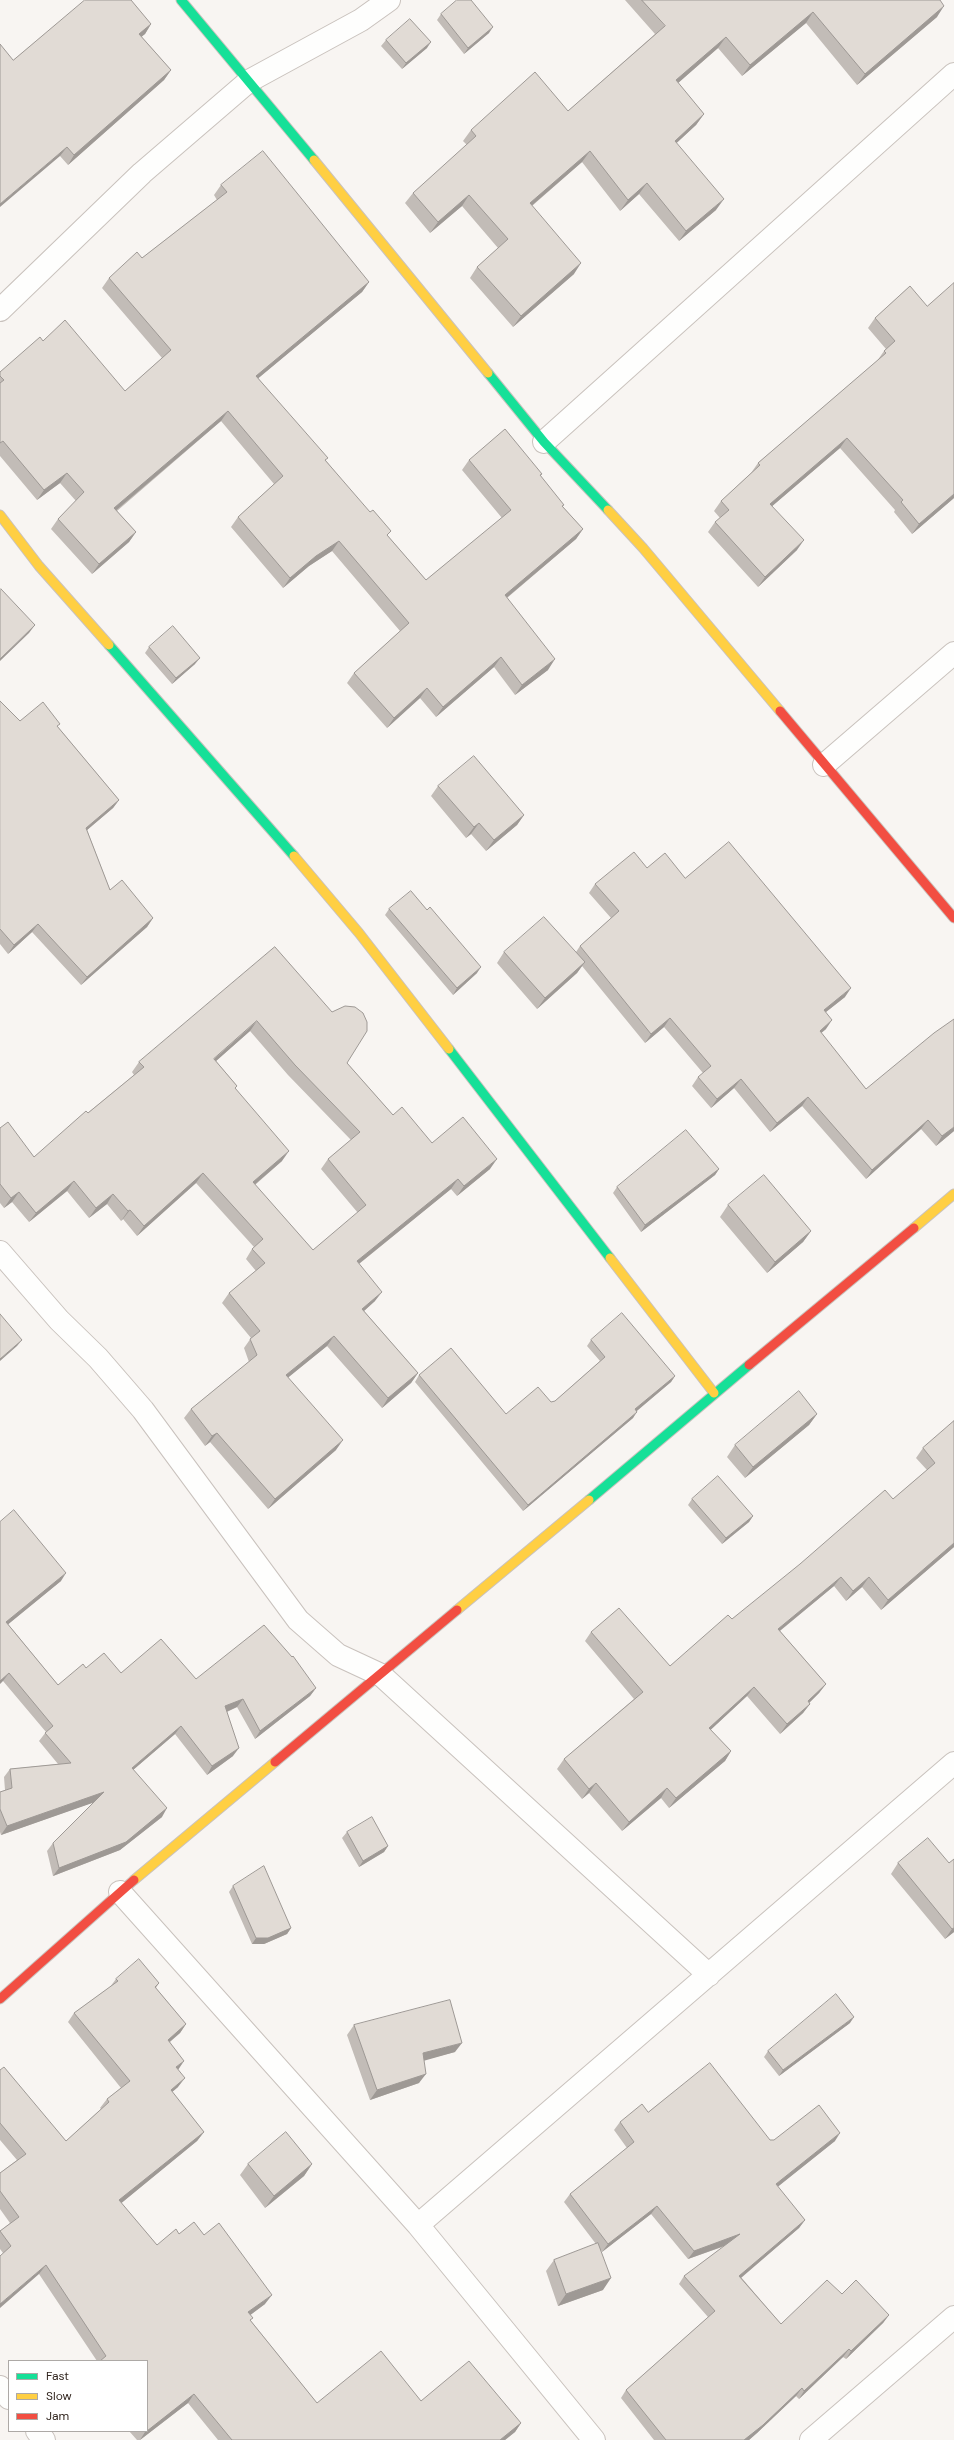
<!DOCTYPE html>
<style>
body{margin:0}
#map{position:relative;width:954px;height:2440px;overflow:hidden;background:#f8f5f2;font-family:"DM Sans",sans-serif}
canvas{display:block}
.legend{position:absolute;left:8px;top:2360px;width:140px;height:72px;box-sizing:border-box;background:#fff;border:1px solid #ada9a6;margin:0;padding:5px 7px;list-style:none;font-size:12px;color:#332720}
.legend li{display:flex;align-items:center;gap:8px;height:20px}
.legend b{width:20px;border:1px solid #ada9a6}
</style>
<div id="map">
<canvas width="954" height="2440"></canvas>
<ul class="legend">
<li><b style="height:5px;background:#16e098"></b>Fast</li>
<li><b style="height:5px;background:#ffcf43"></b>Slow</li>
<li><b style="height:5px;background:#f24e42"></b>Jam</li>
</ul>
</div>
<script>
const ctx = document.querySelector('canvas').getContext('2d');
ctx.lineJoin = 'round';
function strokePath(path, color, width, dash) { ctx.strokeStyle = color; ctx.lineWidth = width; ctx.lineCap = dash ? 'butt' : 'round'; ctx.setLineDash(dash || []); ctx.stroke(path); }
function paint(path, color) { ctx.fillStyle = color; ctx.fill(path, 'evenodd'); }
const street = new Path2D(`
 M 0,310 L 142,173 L 249,81 L 361,20 L 389,0
 M 544,442 L 954,74
 M 824,765 L 954,653
 M 0,1252 L 59,1320 L 98,1358 L 143,1410 L 298,1620 L 338,1655 L 381,1675 L 709,1975
 M 120,1892 L 418,2225 L 594,2440
 M 418,2225 L 954,1763
 M 0,2387 L 9,2398
 M 37,2431 L 44,2440
 M 811,2440 L 954,2317`);
const fast = new Path2D(`
 M 181,0 L 314,160
 M 488,373 L 544,442 L 608,510
 M 109,645 L 294,856
 M 449,1049 L 610,1258
 M 589,1500 L 749,1365`);
const slow = new Path2D(`
 M 314,160 L 488,373
 M 608,510 L 643,548 L 780,711
 M 0,515 L 39,566 L 109,645
 M 294,856 L 359,933 L 449,1049
 M 914,1228 L 954,1194
 M 610,1258 L 714,1393
 M 457,1610 L 589,1500
 M 134,1880 L 275,1762`);
const jam = new Path2D(`
 M 780,711 L 954,918
 M 749,1365 L 914,1228
 M 275,1762 L 457,1610
 M 0,1999 L 134,1880`);
const wall = new Path2D(`
 M 625,0 L 940,0 L 937,17 L 857,85 L 806,23 L 742,76 L 718,48 L 678,83 L 704,114 L 696,125 L 676,143 L 716,210 L 679,241 L 639,194 L 620,211 L 582,162 L 532,206 L 574,274 L 513,327 L 470,278 L 477,267 L 498,248 L 462,206 L 430,233 L 405,203 L 413,193 L 467,145 L 463,141 L 471,130 L 568,111 L 655,34 Z
 M 441,14 L 489,33 L 464,54 L 437,20 Z
 M 151,24 L 145,34 L 141,36 L 171,70 L 164,80 L 68,165 L 60,156 L 13,60 Z
 M 386,40 L 427,48 L 402,69 L 381,46 Z
 M 221,185 L 369,282 L 362,292 L 258,378 L 388,536 L 426,580 L 502,518 L 462,470 L 469,460 L 542,474 L 540,476 L 563,507 L 583,529 L 576,539 L 507,598 L 548,670 L 515,695 L 494,667 L 436,717 L 420,698 L 387,728 L 347,683 L 354,673 L 400,631 L 332,551 L 309,566 L 283,588 L 231,527 L 238,517 L 274,484 L 221,421 L 117,511 L 136,532 L 129,542 L 92,574 L 51,529 L 58,519 L 76,501 L 60,483 L 37,500 L 0,456 L 0,372 L 43,341 L 125,391 L 162,358 L 102,288 L 109,278 L 142,258 L 217,200 L 214,195 Z
 M 910,286 L 954,498 L 912,534 L 894,512 L 895,510 L 840,448 L 772,506 L 797,550 L 758,587 L 708,532 L 715,522 L 720,518 L 714,511 L 721,501 L 751,473 L 758,463 L 877,361 L 884,351 L 886,349 L 868,328 L 875,318 Z
 M 149,647 L 195,664 L 172,684 L 145,653 Z
 M 0,701 L 20,721 L 58,727 L 119,800 L 113,808 L 87,830 L 110,890 L 153,918 L 147,927 L 81,985 L 32,932 L 8,954 L 0,944 Z
 M 438,786 L 524,815 L 517,825 L 486,851 L 471,834 L 466,838 L 431,796 Z
 M 647,868 L 685,878 L 845,997 L 826,1012 L 826,1029 L 821,1033 L 866,1089 L 954,1131 L 936,1146 L 921,1129 L 866,1179 L 802,1106 L 770,1132 L 734,1088 L 711,1108 L 692,1086 L 698,1077 L 703,1073 L 664,1027 L 645,1043 L 582,966 L 577,973 L 537,1009 L 497,963 L 504,952 L 576,952 L 580,946 L 611,918 L 589,893 L 595,884 Z
 M 389,909 L 477,973 L 453,995 L 385,915 Z
 M 275,947 L 347,1063 L 393,1115 L 432,1143 L 490,1169 L 457,1196 L 451,1189 L 359,1264 L 375,1301 L 364,1311 L 418,1373 L 411,1383 L 382,1408 L 327,1346 L 288,1377 L 336,1450 L 268,1509 L 210,1442 L 205,1446 L 184,1418 L 191,1409 L 249,1362 L 244,1348 L 251,1338 L 222,1303 L 229,1293 L 256,1271 L 246,1259 L 252,1249 L 254,1247 L 196,1183 L 137,1236 L 123,1219 L 121,1221 L 107,1204 L 89,1218 L 67,1191 L 29,1222 L 12,1202 L 4,1208 L 0,1203 L 0,1128 L 34,1157 L 134,1075 L 132,1072 L 139,1062 ZM 250,1031 L 288,1075 L 351,1140 L 328,1159 L 321,1169 L 358,1213 L 313,1250 L 255,1185 L 282,1161 L 235,1088 L 237,1086 L 216,1061 Z
 M 719,1169 L 715,1175 L 641,1232 L 613,1193 L 617,1187 Z
 M 728,1205 L 811,1231 L 803,1242 L 767,1273 L 720,1217 Z
 M 591,1340 L 675,1376 L 671,1382 L 636,1411 L 633,1418 L 523,1511 L 415,1382 L 419,1375 L 506,1414 L 555,1401 L 600,1361 L 587,1346 Z
 M 817,1414 L 809,1425 L 745,1478 L 727,1457 L 735,1445 Z
 M 954,1421 L 954,1547 L 881,1610 L 862,1587 L 846,1601 L 834,1586 L 780,1631 L 826,1684 L 819,1693 L 809,1703 L 810,1704 L 803,1713 L 780,1734 L 747,1696 L 710,1730 L 731,1751 L 725,1761 L 669,1808 L 661,1798 L 622,1831 L 589,1793 L 582,1799 L 557,1769 L 564,1759 L 634,1699 L 585,1641 L 591,1632 L 670,1666 L 732,1619 L 893,1499 L 927,1470 L 916,1458 L 923,1448 Z
 M 692,1499 L 753,1516 L 749,1522 L 722,1544 L 688,1505 Z
 M 0,1522 L 61,1581 L 8,1624 L 58,1685 L 86,1668 L 121,1673 L 316,1688 L 310,1696 L 255,1739 L 237,1707 L 227,1712 L 233,1756 L 207,1775 L 175,1734 L 133,1770 L 162,1817 L 120,1850 L 53,1876 L 47,1851 L 53,1843 L 94,1802 L 1,1835 L 0,1832 L 0,1792 L 5,1790 L 4,1777 L 10,1769 L 58,1764 L 39,1741 L 46,1732 L 3,1681 Z
 M 347,1832 L 388,1846 L 384,1852 L 359,1867 L 342,1838 Z
 M 954,1859 L 954,1932 L 945,1939 L 891,1874 L 898,1863 L 949,1863 Z
 M 233,1886 L 291,1928 L 287,1934 L 264,1944 L 252,1944 L 229,1892 Z
 M 116,1979 L 159,1983 L 156,1988 L 186,2024 L 180,2033 L 170,2042 L 178,2070 L 178,2087 L 172,2092 L 204,2132 L 197,2141 L 121,2203 L 157,2245 L 179,2234 L 204,2235 L 265,2304 L 250,2315 L 251,2321 L 317,2403 L 421,2401 L 521,2423 L 515,2432 L 505,2440 L 218,2440 L 188,2403 L 140,2440 L 137,2440 L 129,2431 L 147,2431 L 147,2361 L 97,2361 L 39,2274 L 3,2253 L 0,2249 L 0,2231 L 10,2223 L 0,2209 L 0,2173 L 17,2160 L 0,2140 L 0,2070 L 66,2141 L 101,2109 L 100,2108 L 107,2099 L 121,2088 L 68,2022 L 74,2013 L 110,1987 Z
 M 850,2023 L 779,2076 L 764,2057 L 768,2051 Z
 M 354,2025 L 455,2052 L 424,2060 L 419,2083 L 370,2100 L 347,2035 Z
 M 648,2112 L 770,2140 L 835,2141 L 777,2187 L 805,2220 L 799,2228 L 741,2277 L 781,2324 L 842,2294 L 889,2315 L 883,2323 L 846,2359 L 843,2357 L 799,2399 L 796,2396 L 757,2433 L 749,2440 L 654,2440 L 621,2398 L 626,2390 L 708,2317 L 679,2284 L 684,2276 L 725,2246 L 688,2259 L 651,2214 L 602,2252 L 601,2250 L 603,2290 L 558,2306 L 546,2271 L 554,2260 L 596,2244 L 564,2202 L 570,2194 L 627,2148 L 614,2130 L 620,2122 Z
 M 248,2164 L 312,2164 L 304,2176 L 265,2208 L 240,2175 Z`);
const shadedWall = new Path2D(`
 M 944,6 L 937,17 L 857,85 L 865,74 Z
 M 813,12 L 806,23 L 742,76 L 750,65 Z
 M 151,24 L 145,34 L 133,44 L 139,34 Z
 M 493,27 L 489,33 L 464,54 L 468,48 Z
 M 726,37 L 718,48 L 669,91 L 676,80 Z
 M 431,42 L 427,48 L 402,69 L 406,63 Z
 M 171,70 L 164,80 L 68,165 L 74,155 Z
 M 704,114 L 696,125 L 667,152 L 675,141 Z
 M 67,147 L 60,156 L 0,207 L 0,204 Z
 M 590,151 L 582,162 L 522,214 L 530,203 Z
 M 647,183 L 639,194 L 620,211 L 628,200 Z
 M 469,195 L 462,206 L 430,233 L 438,222 Z
 M 724,199 L 716,210 L 679,241 L 686,231 Z
 M 581,263 L 574,274 L 513,327 L 521,316 Z
 M 369,282 L 362,292 L 249,386 L 256,376 Z
 M 228,411 L 221,421 L 107,518 L 114,508 Z
 M 847,438 L 840,448 L 763,514 L 770,504 Z
 M 67,473 L 60,483 L 37,500 L 44,490 Z
 M 954,494 L 954,498 L 912,534 L 919,524 Z
 M 583,529 L 576,539 L 498,605 L 505,595 Z
 M 136,532 L 129,542 L 92,574 L 99,564 Z
 M 804,540 L 797,550 L 758,587 L 765,577 Z
 M 339,541 L 332,551 L 309,566 L 283,588 L 290,578 L 316,556 Z
 M 35,625 L 29,633 L 0,661 L 0,659 Z
 M 501,657 L 494,667 L 436,717 L 443,707 Z
 M 200,658 L 195,664 L 172,684 L 176,678 Z
 M 555,659 L 548,670 L 515,695 L 522,685 Z
 M 427,688 L 420,698 L 387,728 L 394,718 Z
 M 119,800 L 113,808 L 80,836 L 86,828 Z
 M 524,815 L 517,825 L 486,851 L 494,840 Z
 M 479,823 L 471,834 L 466,838 L 474,827 Z
 M 153,918 L 147,927 L 81,985 L 87,977 Z
 M 38,924 L 32,932 L 8,954 L 14,945 Z
 M 585,962 L 577,973 L 537,1009 L 545,998 Z
 M 481,967 L 477,973 L 453,995 L 457,988 Z
 M 851,988 L 845,997 L 817,1019 L 824,1010 Z
 M 670,1018 L 664,1027 L 645,1043 L 651,1034 Z
 M 832,1020 L 826,1029 L 813,1040 L 820,1031 Z
 M 257,1021 L 250,1031 L 207,1069 L 214,1059 Z
 M 741,1079 L 734,1088 L 711,1108 L 717,1099 Z
 M 808,1097 L 802,1106 L 770,1132 L 777,1123 Z
 M 928,1120 L 921,1129 L 866,1179 L 872,1170 Z
 M 954,1127 L 954,1131 L 936,1146 L 942,1136 Z
 M 289,1151 L 282,1161 L 246,1192 L 253,1182 Z
 M 497,1159 L 490,1169 L 457,1196 L 464,1186 Z
 M 719,1169 L 715,1175 L 641,1232 L 645,1225 Z
 M 203,1173 L 196,1183 L 137,1236 L 144,1226 Z
 M 458,1179 L 451,1189 L 350,1271 L 357,1261 Z
 M 74,1181 L 67,1191 L 29,1222 L 36,1213 Z
 M 19,1192 L 12,1202 L 4,1208 L 11,1198 Z
 M 113,1194 L 107,1204 L 89,1218 L 96,1208 Z
 M 130,1210 L 123,1219 L 121,1221 L 128,1211 Z
 M 811,1231 L 803,1242 L 767,1273 L 775,1262 Z
 M 382,1292 L 375,1301 L 355,1319 L 362,1309 Z
 M 334,1336 L 327,1346 L 279,1385 L 286,1375 Z
 M 22,1340 L 17,1346 L 0,1361 L 0,1359 Z
 M 418,1373 L 411,1383 L 382,1408 L 388,1398 Z
 M 675,1376 L 671,1382 L 631,1416 L 635,1409 Z
 M 637,1412 L 633,1418 L 523,1511 L 528,1505 Z
 M 817,1414 L 809,1425 L 745,1478 L 753,1467 Z
 M 217,1433 L 210,1442 L 205,1446 L 212,1436 Z
 M 343,1440 L 336,1450 L 268,1509 L 275,1499 Z
 M 753,1516 L 749,1522 L 722,1544 L 726,1538 Z
 M 954,1543 L 954,1547 L 881,1610 L 888,1600 Z
 M 66,1573 L 61,1581 L 0,1631 L 6,1622 Z
 M 841,1577 L 834,1586 L 771,1638 L 778,1629 Z
 M 869,1577 L 862,1587 L 846,1601 L 853,1591 Z
 M 9,1673 L 3,1681 L 0,1684 L 0,1681 Z
 M 826,1684 L 819,1693 L 801,1711 L 808,1701 Z
 M 754,1687 L 747,1696 L 702,1738 L 709,1728 Z
 M 316,1688 L 310,1696 L 255,1739 L 260,1731 Z
 M 243,1699 L 237,1707 L 219,1715 L 225,1706 Z
 M 810,1704 L 803,1713 L 780,1734 L 787,1724 Z
 M 181,1726 L 175,1734 L 126,1776 L 132,1768 Z
 M 239,1748 L 233,1756 L 207,1775 L 212,1766 Z
 M 731,1751 L 725,1761 L 669,1808 L 676,1798 Z
 M 596,1783 L 589,1793 L 582,1799 L 589,1789 Z
 M 667,1788 L 661,1798 L 622,1831 L 629,1822 Z
 M 104,1792 L 98,1801 L 1,1835 L 7,1826 Z
 M 167,1808 L 162,1817 L 120,1850 L 53,1876 L 59,1868 Z
 M 388,1846 L 384,1852 L 359,1867 L 363,1861 Z
 M 291,1928 L 287,1934 L 264,1944 L 252,1944 L 256,1938 Z
 M 954,1928 L 954,1932 L 945,1939 L 952,1929 Z
 M 854,2017 L 850,2023 L 779,2076 L 783,2070 Z
 M 186,2024 L 180,2033 L 161,2049 L 168,2040 Z
 M 462,2043 L 455,2052 L 416,2063 L 423,2053 Z
 M 184,2061 L 178,2070 L 176,2067 Z
 M 426,2074 L 419,2083 L 370,2100 L 377,2090 Z
 M 185,2078 L 178,2087 L 164,2099 L 171,2090 Z
 M 204,2132 L 197,2141 L 113,2210 L 119,2200 Z
 M 840,2133 L 835,2141 L 770,2193 L 776,2184 Z
 M 312,2164 L 304,2176 L 265,2208 L 274,2196 Z
 M 657,2206 L 651,2214 L 602,2252 L 608,2244 Z
 M 805,2220 L 799,2228 L 734,2284 L 739,2276 Z
 M 740,2234 L 735,2242 L 688,2259 L 694,2251 Z
 M 46,2265 L 39,2274 L 0,2308 L 0,2304 Z
 M 611,2278 L 603,2290 L 558,2306 L 566,2294 Z
 M 272,2295 L 265,2304 L 241,2322 L 248,2312 Z
 M 889,2315 L 883,2323 L 846,2359 L 851,2351 Z
 M 849,2349 L 843,2357 L 799,2399 L 804,2391 Z
 M 802,2388 L 796,2396 L 757,2433 L 749,2440 L 744,2440 Z
 M 194,2394 L 188,2403 L 140,2440 L 145,2432 Z
 M 521,2423 L 515,2432 L 505,2440 L 500,2440 Z`);
const building = new Path2D(`
 M 85,0 L 131,0 L 151,24 L 139,34 L 171,70 L 74,155 L 67,147 L 0,204 L 0,44 L 13,60 Z
 M 457,0 L 471,0 L 493,27 L 468,48 L 441,14 Z
 M 642,0 L 940,0 L 944,6 L 865,74 L 813,12 L 750,65 L 726,37 L 676,80 L 704,114 L 675,141 L 724,199 L 686,231 L 647,183 L 628,200 L 590,151 L 530,203 L 581,263 L 521,316 L 477,267 L 508,239 L 469,195 L 438,222 L 413,193 L 476,136 L 471,130 L 535,72 L 568,111 L 665,26 Z
 M 410,19 L 431,42 L 406,63 L 386,40 Z
 M 263,151 L 369,282 L 256,376 L 328,458 L 325,460 L 370,512 L 373,510 L 391,531 L 387,535 L 426,580 L 511,510 L 469,460 L 505,429 L 542,474 L 540,475 L 564,505 L 562,506 L 583,529 L 505,595 L 555,659 L 522,685 L 501,657 L 443,707 L 427,688 L 394,718 L 354,673 L 409,623 L 339,541 L 316,556 L 290,578 L 238,517 L 283,476 L 228,411 L 114,508 L 136,532 L 99,564 L 58,519 L 84,492 L 67,473 L 44,490 L 3,441 L 0,443 L 0,383 L 4,380 L 0,376 L 0,372 L 40,337 L 43,341 L 65,320 L 125,391 L 171,350 L 109,278 L 137,252 L 142,258 L 227,192 L 221,185 Z
 M 954,283 L 954,494 L 919,524 L 901,502 L 903,500 L 847,438 L 770,504 L 804,540 L 765,577 L 715,522 L 729,510 L 721,501 L 760,465 L 758,463 L 886,353 L 884,351 L 895,341 L 875,318 L 910,286 L 927,306 Z
 M 1,589 L 35,625 L 0,659 L 0,590 Z
 M 173,626 L 200,658 L 176,678 L 149,647 Z
 M 0,701 L 20,721 L 43,702 L 60,724 L 57,726 L 119,800 L 86,828 L 110,890 L 122,880 L 153,918 L 87,977 L 38,924 L 14,945 L 0,929 Z
 M 474,756 L 524,815 L 494,840 L 479,823 L 474,827 L 438,786 Z
 M 729,842 L 851,988 L 824,1010 L 832,1020 L 820,1031 L 866,1089 L 934,1033 L 954,1019 L 954,1127 L 942,1136 L 928,1120 L 872,1170 L 808,1097 L 777,1123 L 741,1079 L 717,1099 L 698,1077 L 711,1066 L 670,1018 L 651,1034 L 580,946 L 619,911 L 595,884 L 634,852 L 647,868 L 665,853 L 685,878 Z
 M 411,891 L 427,910 L 430,907 L 481,967 L 457,988 L 389,909 Z
 M 544,917 L 585,962 L 545,998 L 504,952 Z
 M 275,947 L 332,1012 L 345,1006 L 355,1007 L 363,1013 L 367,1022 L 367,1031 L 347,1063 L 393,1115 L 402,1107 L 432,1143 L 463,1117 L 497,1159 L 464,1186 L 458,1179 L 357,1261 L 382,1292 L 362,1309 L 418,1373 L 388,1398 L 334,1336 L 286,1375 L 343,1440 L 275,1499 L 217,1433 L 212,1436 L 191,1409 L 257,1355 L 250,1339 L 260,1331 L 229,1293 L 265,1263 L 252,1249 L 263,1239 L 203,1173 L 144,1226 L 130,1210 L 128,1211 L 113,1194 L 96,1208 L 74,1181 L 36,1213 L 19,1192 L 11,1198 L 0,1184 L 0,1128 L 8,1122 L 34,1157 L 86,1111 L 88,1113 L 144,1067 L 139,1062 ZM 257,1021 L 295,1065 L 360,1132 L 328,1159 L 366,1205 L 313,1250 L 253,1182 L 289,1151 L 235,1088 L 237,1086 L 214,1059 Z
 M 686,1130 L 719,1169 L 645,1225 L 617,1187 Z
 M 764,1175 L 811,1231 L 775,1262 L 728,1205 Z
 M 622,1313 L 675,1376 L 635,1409 L 637,1412 L 528,1505 L 419,1375 L 451,1348 L 506,1414 L 538,1387 L 551,1402 L 555,1401 L 605,1357 L 591,1340 Z
 M 0,1314 L 22,1340 L 0,1359 Z
 M 799,1391 L 817,1414 L 753,1467 L 735,1445 Z
 M 954,1421 L 954,1543 L 888,1600 L 869,1577 L 853,1591 L 841,1577 L 778,1629 L 826,1684 L 808,1701 L 810,1704 L 787,1724 L 754,1687 L 709,1728 L 731,1751 L 676,1798 L 667,1788 L 629,1822 L 596,1783 L 589,1789 L 564,1759 L 643,1692 L 591,1632 L 619,1608 L 670,1666 L 728,1615 L 732,1619 L 800,1564 L 885,1490 L 893,1499 L 935,1463 L 923,1448 Z
 M 718,1476 L 753,1516 L 726,1538 L 692,1499 Z
 M 14,1510 L 66,1573 L 6,1622 L 58,1685 L 83,1664 L 86,1668 L 104,1653 L 121,1673 L 161,1639 L 196,1679 L 264,1625 L 292,1657 L 293,1656 L 316,1688 L 260,1731 L 243,1699 L 225,1706 L 239,1748 L 212,1766 L 181,1726 L 132,1768 L 167,1808 L 126,1842 L 59,1868 L 53,1843 L 104,1792 L 7,1826 L 0,1809 L 0,1792 L 12,1788 L 10,1769 L 71,1763 L 45,1733 L 53,1726 L 9,1673 L 0,1681 L 0,1522 Z
 M 372,1817 L 388,1846 L 363,1861 L 347,1832 Z
 M 928,1838 L 949,1863 L 954,1859 L 954,1928 L 952,1929 L 898,1863 Z
 M 264,1866 L 291,1928 L 268,1938 L 256,1938 L 233,1886 Z
 M 139,1959 L 159,1983 L 155,1987 L 186,2024 L 168,2040 L 184,2061 L 176,2067 L 185,2078 L 171,2090 L 204,2132 L 119,2200 L 157,2245 L 176,2229 L 179,2234 L 194,2222 L 204,2235 L 219,2223 L 272,2295 L 248,2312 L 253,2318 L 250,2320 L 317,2403 L 381,2351 L 421,2401 L 469,2361 L 521,2423 L 500,2440 L 232,2440 L 194,2394 L 147,2431 L 147,2361 L 100,2361 L 106,2356 L 46,2265 L 0,2304 L 0,2256 L 11,2246 L 0,2231 L 19,2217 L 0,2191 L 0,2173 L 26,2154 L 0,2123 L 0,2070 L 4,2067 L 66,2141 L 109,2102 L 107,2099 L 130,2081 L 74,2013 L 118,1981 L 116,1979 Z
 M 836,1994 L 854,2017 L 783,2070 L 768,2051 Z
 M 450,2000 L 462,2043 L 423,2053 L 426,2074 L 377,2090 L 354,2025 Z
 M 710,2063 L 770,2140 L 774,2140 L 819,2105 L 840,2133 L 776,2184 L 805,2220 L 739,2276 L 781,2324 L 827,2280 L 842,2294 L 856,2280 L 889,2315 L 851,2351 L 849,2349 L 804,2391 L 802,2388 L 763,2425 L 744,2440 L 666,2440 L 626,2390 L 715,2311 L 684,2276 L 740,2234 L 694,2251 L 657,2206 L 608,2244 L 570,2194 L 634,2142 L 620,2122 L 642,2104 L 648,2112 Z
 M 286,2132 L 312,2164 L 274,2196 L 248,2164 Z
 M 598,2243 L 611,2278 L 566,2294 L 554,2260 Z`);
strokePath(street, '#c9c2bd', 24);
strokePath(fast, '#c9c2bd', 11);
strokePath(slow, '#c9c2bd', 11);
strokePath(jam, '#c9c2bd', 11);
strokePath(street, '#fefefd', 22);
strokePath(fast, '#16e098', 9);
strokePath(slow, '#ffcf43', 9);
strokePath(jam, '#f24e42', 9);
paint(wall, '#c2bcb7');
paint(shadedWall, '#9e9995');
paint(building, '#e1dbd5');
strokePath(building, '#9e9995', 1);
</script>
